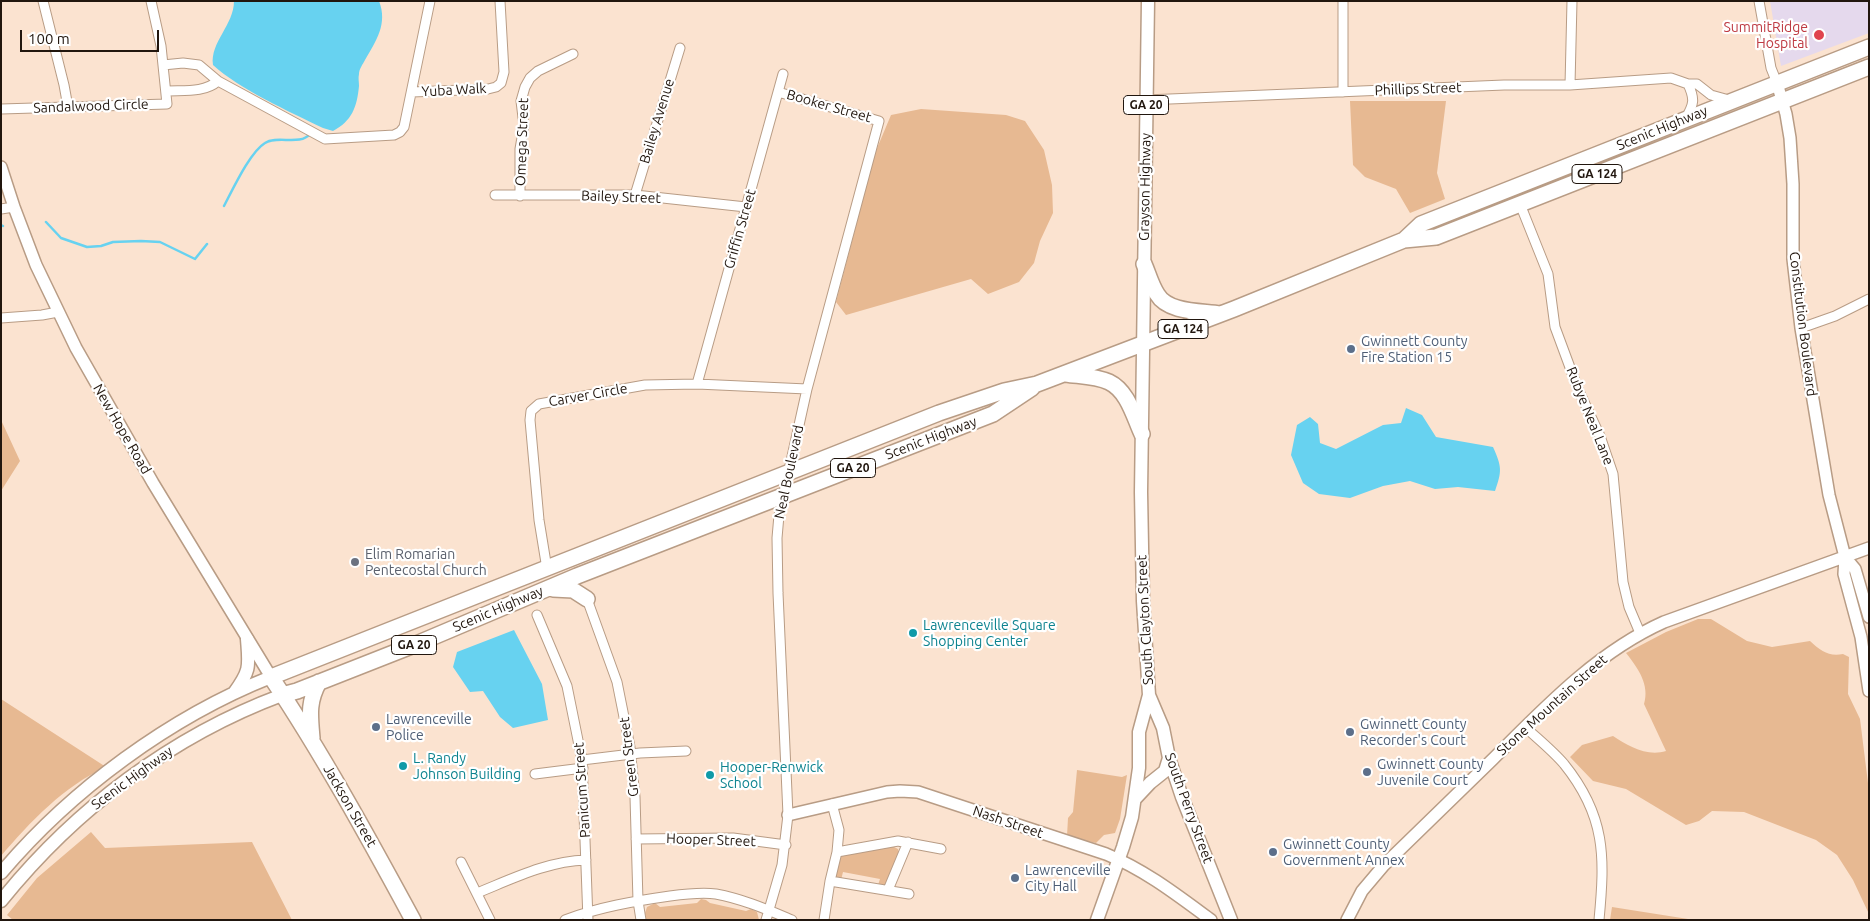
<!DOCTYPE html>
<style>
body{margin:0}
#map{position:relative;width:1870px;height:921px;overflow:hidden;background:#fbe3d0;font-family:Ubuntu,sans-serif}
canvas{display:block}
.frame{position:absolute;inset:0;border:2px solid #21160e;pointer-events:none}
.scale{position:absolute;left:20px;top:30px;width:139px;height:22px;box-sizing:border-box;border:2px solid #21160e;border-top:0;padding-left:6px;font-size:15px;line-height:18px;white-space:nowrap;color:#21160e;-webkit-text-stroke:4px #fff;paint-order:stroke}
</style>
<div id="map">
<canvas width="1870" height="921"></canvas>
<div class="frame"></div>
<div class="scale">100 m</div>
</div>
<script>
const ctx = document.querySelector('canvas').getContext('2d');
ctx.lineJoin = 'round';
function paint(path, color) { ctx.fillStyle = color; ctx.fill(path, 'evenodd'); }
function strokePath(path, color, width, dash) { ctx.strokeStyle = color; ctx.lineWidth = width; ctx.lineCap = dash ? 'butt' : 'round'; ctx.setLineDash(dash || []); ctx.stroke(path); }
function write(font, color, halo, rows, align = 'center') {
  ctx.font = font + ' Ubuntu,sans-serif'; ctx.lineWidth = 4.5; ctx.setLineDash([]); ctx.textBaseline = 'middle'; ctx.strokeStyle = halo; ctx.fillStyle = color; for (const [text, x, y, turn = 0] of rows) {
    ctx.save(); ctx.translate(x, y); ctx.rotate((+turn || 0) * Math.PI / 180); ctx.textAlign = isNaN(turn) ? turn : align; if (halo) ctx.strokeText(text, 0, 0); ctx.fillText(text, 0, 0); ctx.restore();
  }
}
const medical = new Path2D(`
 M 1770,1 L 1869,1 L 1869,33 L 1781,66 Z`);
const green = new Path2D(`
 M 1350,101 L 1446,101 L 1437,173 L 1445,199 L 1410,213 L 1396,189 L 1365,177 L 1353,165 Z
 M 921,109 L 1006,115 L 1025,121 L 1044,150 L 1052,185 L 1053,213 L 1040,241 L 1034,263 L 1019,282 L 988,294 L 971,279 L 846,315 L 836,302 L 875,153 L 891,115 Z
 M 1,420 L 20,461 L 1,491 Z
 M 1698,619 L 1711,619 L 1747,641 L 1772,647 L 1810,641 C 1821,651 1829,657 1843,654 L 1849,657 L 1848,694 L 1860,719 L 1869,791 L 1869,914 L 1853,880 L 1837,855 L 1816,840 L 1744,812 L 1712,811 L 1699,821 L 1686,825 L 1626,789 L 1593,781 L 1570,757 L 1582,745 L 1613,736 C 1628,746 1647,757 1666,751 L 1644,704 C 1650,685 1638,668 1626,653 L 1666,632 Z
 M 1,699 L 106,767 C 64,786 30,822 1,856 Z
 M 1077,770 L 1122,777 L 1127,775 L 1120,819 L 1115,833 L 1104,835 L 1096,843 L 1067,836 L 1068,818 L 1073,812 Z
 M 91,832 L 105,848 L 252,842 L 292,920 L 13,920 L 7,915 L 37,878 Z
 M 892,846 L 898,849 L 899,854 L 886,886 L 878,885 L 880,879 L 843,872 L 841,880 L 833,878 L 838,856 Z
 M 701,899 L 706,900 L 710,903 L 746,911 L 751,909 L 757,912 L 759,920 L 646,920 L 645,913 L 647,907 L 655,903 L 660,907 L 697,903 Z
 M 1612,907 L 1688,919 L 1688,920 L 1610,920 Z`);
const water = new Path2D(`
 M 234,1 L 379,1 C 388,24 376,41 365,60 C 363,64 359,69 359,74 C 358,78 359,82 359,86 C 357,107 352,121 333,131 L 323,128 C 290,112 239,89 213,65 C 210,42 234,25 234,1 Z
 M 1406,408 L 1422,415 L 1436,437 L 1493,447 C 1502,467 1502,471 1495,491 L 1458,487 L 1435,489 L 1410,481 L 1383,486 L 1350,498 L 1319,494 L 1303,483 L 1291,455 L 1297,425 L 1310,417 L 1318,424 L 1320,443 L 1336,449 L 1383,425 L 1401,423 Z
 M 514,630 L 542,684 L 548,720 L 513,728 L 500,717 L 483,691 L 470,692 L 453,667 L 457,652 Z`);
const stream = new Path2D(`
 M 224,206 C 233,189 250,152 265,143 C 277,135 300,146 310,134
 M 46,222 L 61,238 L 87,247 L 101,246 L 113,242 L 141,241 L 160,242 L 195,259 L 207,244
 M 1,225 L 3,226`);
const street = new Path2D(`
 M 43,1 L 64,85 L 68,107
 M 1343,1 L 1343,92
 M 1759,1 L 1771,68 L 1777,83
 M 163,65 L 183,63 L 199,65 L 218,81 L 325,139 L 394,135 L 400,132 L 404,127 L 430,1
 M 1570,85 L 1572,1
 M 166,91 C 184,90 204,93 218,81
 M 412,92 L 488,89 L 496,87 L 501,83 L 504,72 L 500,1
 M 1146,100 L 1504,85 L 1570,85 L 1671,78 L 1688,84 L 1697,84 L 1711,95 L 1729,100
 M 1,109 L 167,104 L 161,46 L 151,1
 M 1686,118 C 1694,104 1695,99 1688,84
 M 495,195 L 635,195 L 746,207
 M 635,195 L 680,48
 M 520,196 L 520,149 L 524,126 L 521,101 L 525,87 L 530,78 L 538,71 L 573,54
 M 1520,204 L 1548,274 L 1555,327 L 1578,389 L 1600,436 L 1613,474 L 1623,582 L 1629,607 L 1640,633
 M 1,209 L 14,207
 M 1,318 L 42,315 L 58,312
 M 1801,328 L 1835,316 L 1869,299
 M 697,384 L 783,74
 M 547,569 L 539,520 L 530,420 L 531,411 L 539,404 L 645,385 L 697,384 L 807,389
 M 587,599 L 617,682 L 630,747 L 635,797 L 638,901 L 641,920
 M 537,615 L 567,686 L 582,760 L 588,920
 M 1525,727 C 1538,739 1553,751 1564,764 C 1606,816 1605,857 1599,920
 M 582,760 L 640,753 L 686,751
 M 535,774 L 583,768
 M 636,839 L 733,838 L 786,845
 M 837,852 L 898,841 L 941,849
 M 461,862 L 490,920
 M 830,881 L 909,894
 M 888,890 L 908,842
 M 477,893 C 512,879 548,861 586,860
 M 565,920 C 599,907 635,901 670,896 C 685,894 701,892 716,894 C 743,899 768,910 792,920
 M 766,920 L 782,865 L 788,815 L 778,593 L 777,538 L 779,515 L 807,389 L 879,121 L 778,92
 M 824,920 L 830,881 L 837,852 L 839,830 L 832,804`);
const secondary = new Path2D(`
 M 1777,83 L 1786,114 L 1790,138 L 1793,184 L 1793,259 L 1801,328 L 1829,495 L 1845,557 L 1844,574 L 1861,637 L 1869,691
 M 1,167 L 14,207 L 36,265 L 76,348 L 153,483 L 271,677
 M 1845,557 L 1855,569 L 1869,617
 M 788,815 L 887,792 L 900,791 L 918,792 L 1106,854 C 1145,870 1177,895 1211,920
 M 1347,920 L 1362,891 L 1384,865 C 1421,829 1457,794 1493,759 C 1545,707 1597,652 1664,622 L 1869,548`);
const primary = new Path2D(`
 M 234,693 C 251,670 249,666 247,639
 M 1149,695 L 1163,728 L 1169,758 L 1182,797 L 1231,920
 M 1135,799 L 1150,783 L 1165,771 L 1169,758
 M 1,873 C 71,790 170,717 271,677
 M 1,901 C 75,809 172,736 282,695
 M 1097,920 L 1123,847 L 1132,817 L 1139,768 L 1139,732 L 1149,695 L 1143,601 L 1141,492 L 1148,1`);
const highway = new Path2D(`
 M 1404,240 L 1421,224 L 1869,47
 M 1144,264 C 1148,273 1151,285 1157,294 C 1168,313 1201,311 1220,314
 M 1066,374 C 1079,376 1096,376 1109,382 C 1128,391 1134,417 1142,434
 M 553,589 L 573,590 L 587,599
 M 282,695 L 297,691 L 414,645 L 577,576 L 993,414 L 1032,388
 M 312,738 C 310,715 308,702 319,682
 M 413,920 C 368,837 323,755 271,677 L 939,413 L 1004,391 L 1037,384 L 1234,309 L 1404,240 L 1436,237 L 1869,67`);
const markers = [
 [1819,35,6,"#e0444e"],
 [1351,349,5,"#5c6f8a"],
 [355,562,5,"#6b7280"],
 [913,633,5,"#0f9aa8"],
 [376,727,5,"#5c6f8a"],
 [1350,732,5,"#5c6f8a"],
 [403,766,5,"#0f9aa8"],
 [1367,772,5,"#5c6f8a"],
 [710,775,5,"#0f9aa8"],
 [1273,852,5,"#5c6f8a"],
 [1015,878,5,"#5c6f8a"]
];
const shields = [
 [1146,105,45],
 [1597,174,50],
 [1183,329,50],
 [853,468,45],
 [414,645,45]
];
const shieldNames = [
 ["GA 20",1146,105],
 ["GA 124",1597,174],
 ["GA 124",1183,329],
 ["GA 20",853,468],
 ["GA 20",414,645]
];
const healthNames = [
 ["SummitRidge",1808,27],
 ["Hospital",1808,43]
];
const streetNames = [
 ["Phillips Street",1418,89,-2],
 ["Yuba Walk",454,90,-3],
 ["Sandalwood Circle",91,106,-2],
 ["Booker Street",829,106,16],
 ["Bailey Avenue",657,121,-73],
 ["Scenic Highway",1662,128,-22],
 ["Omega Street",522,142,-88],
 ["Grayson Highway",1145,187,-89],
 ["Bailey Street",621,197,2],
 ["Griffin Street",740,229,-74],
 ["Constitution Boulevard",1803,324,83],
 ["Carver Circle",588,395,-10],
 ["Rubye Neal Lane",1590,416,68],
 ["New Hope Road",122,429,60],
 ["Scenic Highway",931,438,-21],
 ["Neal Boulevard",789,472,-78],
 ["Scenic Highway",498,609,-23],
 ["South Clayton Street",1145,620,-93],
 ["Stone Mountain Street",1552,705,-42],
 ["Green Street",629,757,-97],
 ["Scenic Highway",132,778,-36],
 ["Panicum Street",582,790,-94],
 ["Jackson Street",350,806,60],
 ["South Perry Street",1189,808,70],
 ["Nash Street",1008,822,19],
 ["Hooper Street",711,840,2]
];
const serviceNames = [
 ["Gwinnett County",1361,341],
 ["Fire Station 15",1361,357],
 ["Lawrenceville",386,719],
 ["Police",386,735],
 ["Gwinnett County",1360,724],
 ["Recorder's Court",1360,740],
 ["Gwinnett County",1377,764],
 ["Juvenile Court",1377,780],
 ["Gwinnett County",1283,844],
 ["Government Annex",1283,860],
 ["Lawrenceville",1025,870],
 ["City Hall",1025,886]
];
const worshipNames = [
 ["Elim Romarian",365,554],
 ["Pentecostal Church",365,570]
];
const cultureNames = [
 ["Lawrenceville Square",923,625],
 ["Shopping Center",923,641],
 ["L. Randy",413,758],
 ["Johnson Building",413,774],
 ["Hooper-Renwick",720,767],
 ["School",720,783]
];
paint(medical, '#e5d9ed');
paint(green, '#e7b992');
paint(water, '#67d2f0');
strokePath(stream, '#67d2f0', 2.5);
strokePath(street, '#b89c85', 11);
strokePath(secondary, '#b89c85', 14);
strokePath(primary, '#b89c85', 15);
strokePath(highway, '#b89c85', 18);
strokePath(street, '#fff', 9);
strokePath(secondary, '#fff', 11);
strokePath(primary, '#fff', 12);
strokePath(highway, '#fff', 15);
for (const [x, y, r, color] of markers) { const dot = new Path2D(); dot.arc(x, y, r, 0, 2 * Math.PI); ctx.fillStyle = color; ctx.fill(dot); strokePath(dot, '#fff', 2); }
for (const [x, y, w] of shields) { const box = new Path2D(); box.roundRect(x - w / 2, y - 9.5, w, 19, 4); ctx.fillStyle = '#fff'; ctx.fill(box); strokePath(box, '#21160e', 1); }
write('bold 12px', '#21160e', null, shieldNames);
write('14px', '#be3a42', '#fff', healthNames, 'right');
write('14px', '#21160e', '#fff', streetNames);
write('14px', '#4e5e75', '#fff', serviceNames, 'left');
write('14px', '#5b616d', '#fff', worshipNames, 'left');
write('14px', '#0d838f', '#fff', cultureNames, 'left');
</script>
